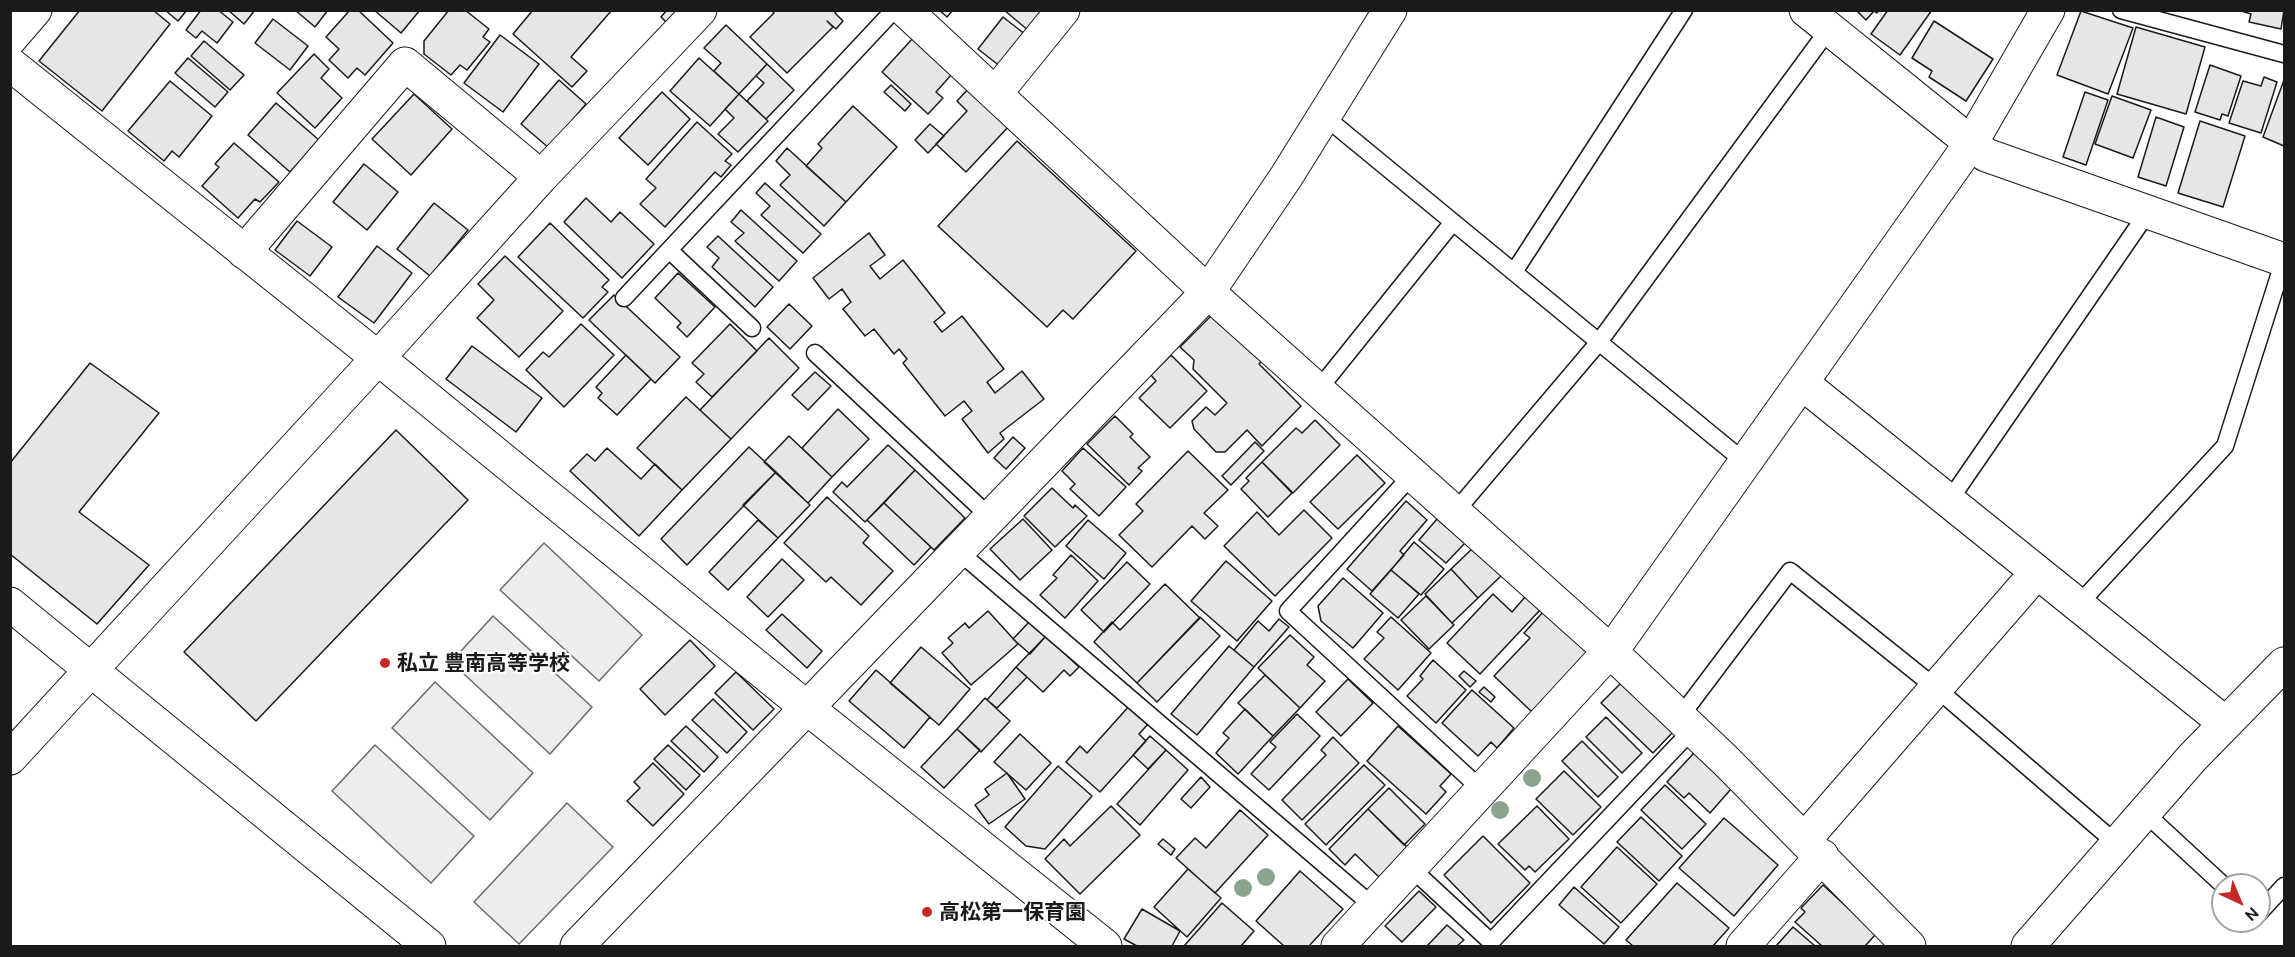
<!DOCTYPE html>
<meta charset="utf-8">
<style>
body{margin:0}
#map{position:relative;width:2295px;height:957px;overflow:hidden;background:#fff;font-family:Ubuntu,sans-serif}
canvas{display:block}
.frame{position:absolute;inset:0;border:12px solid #1a1a1a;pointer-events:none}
.north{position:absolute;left:2211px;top:873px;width:60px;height:60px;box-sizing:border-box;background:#fff;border:2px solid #a3a3a3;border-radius:50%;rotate:136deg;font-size:16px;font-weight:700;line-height:24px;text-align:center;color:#1a1a1a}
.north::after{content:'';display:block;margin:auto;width:21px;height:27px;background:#c62828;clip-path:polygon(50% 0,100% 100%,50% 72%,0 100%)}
</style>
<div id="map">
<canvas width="2295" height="957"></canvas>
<div class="frame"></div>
<div class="north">N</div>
</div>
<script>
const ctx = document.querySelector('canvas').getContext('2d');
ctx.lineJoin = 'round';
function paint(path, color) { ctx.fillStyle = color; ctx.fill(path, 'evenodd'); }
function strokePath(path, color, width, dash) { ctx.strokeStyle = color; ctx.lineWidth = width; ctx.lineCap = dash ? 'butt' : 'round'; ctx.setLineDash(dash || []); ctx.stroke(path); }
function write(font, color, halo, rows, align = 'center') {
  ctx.font = font + ' Ubuntu,"Noto Sans JP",sans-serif'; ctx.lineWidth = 4.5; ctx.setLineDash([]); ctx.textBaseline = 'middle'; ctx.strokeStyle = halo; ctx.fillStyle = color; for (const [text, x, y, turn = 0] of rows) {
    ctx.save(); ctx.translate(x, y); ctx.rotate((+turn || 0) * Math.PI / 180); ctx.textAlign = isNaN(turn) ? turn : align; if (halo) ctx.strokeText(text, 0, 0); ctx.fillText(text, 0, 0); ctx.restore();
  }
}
const built = new Path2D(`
 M 544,543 L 642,635 L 599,681 L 500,590 Z
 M 493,616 L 592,707 L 550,754 L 451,662 Z
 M 435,682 L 533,773 L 490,820 L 392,728 Z
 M 375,745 L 474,836 L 431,883 L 332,791 Z
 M 567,803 L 613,847 L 519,944 L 474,902 Z`);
const building = new Path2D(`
 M 80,10 L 153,10 L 170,24 L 102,111 L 39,61 Z
 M 165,10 L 187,10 L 178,21 Z
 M 201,10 L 218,10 L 233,22 L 217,43 L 202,31 L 196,38 L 186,30 Z
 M 228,10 L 255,10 L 244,24 Z
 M 295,10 L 328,10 L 315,27 Z
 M 350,10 L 358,10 L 393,43 L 365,75 L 357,68 L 348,78 L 329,60 L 339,49 L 326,37 Z
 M 374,10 L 420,10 L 401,33 Z
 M 449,10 L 465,10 L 489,29 L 483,37 L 490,42 L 467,70 L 460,65 L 451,75 L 424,54 L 424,41 Z
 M 533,10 L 612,10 L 571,57 L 587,71 L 572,87 L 513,34 Z
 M 667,10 L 680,10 L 668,24 L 661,17 Z
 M 771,10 L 837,10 L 835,13 L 843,21 L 836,29 L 827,21 L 833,27 L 787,73 L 750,37 L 774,13 Z
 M 939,10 L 953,10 L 947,17 Z
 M 1004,10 L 1045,10 L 1029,31 Z
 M 1856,10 L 1879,10 L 1877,13 L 1874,11 L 1866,20 Z
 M 1888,10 L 1932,10 L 1900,55 L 1871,34 Z
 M 2238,10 L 2284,10 L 2281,29 L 2249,22 L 2251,14 Z
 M 2081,11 L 2133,28 L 2108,94 L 2057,75 Z
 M 1003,17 L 1026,35 L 1001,67 L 978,49 Z
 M 273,19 L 308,46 L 290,70 L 255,43 Z
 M 1934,21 L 1993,59 L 1966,101 L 1929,77 L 1932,71 L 1912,58 Z
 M 726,25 L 767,64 L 739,94 L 714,71 L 721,63 L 704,48 Z
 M 2136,27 L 2205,47 L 2186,114 L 2117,94 Z
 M 500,35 L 539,64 L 503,112 L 464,83 Z
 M 913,38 L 952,74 L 936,92 L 943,98 L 928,114 L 882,72 Z
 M 204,41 L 244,75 L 230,90 L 191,56 Z
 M 314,54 L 329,69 L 321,78 L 342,98 L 315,128 L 277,93 Z
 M 188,58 L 228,92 L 215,107 L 175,73 Z
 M 699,58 L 739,94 L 710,126 L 670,91 Z
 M 767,64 L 794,90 L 766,119 L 747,101 L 764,83 L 756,76 Z
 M 2210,65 L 2241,76 L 2228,116 L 2222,114 L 2220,120 L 2195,112 Z
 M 2264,77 L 2277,82 L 2261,133 L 2229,123 L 2243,81 L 2261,86 Z
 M 559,80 L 586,104 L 549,148 L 521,124 Z
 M 2284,80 L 2284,146 L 2263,137 Z
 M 170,81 L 212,116 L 179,157 L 172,151 L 164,161 L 128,131 Z
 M 891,85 L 911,104 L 905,111 L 884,92 Z
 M 970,87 L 1010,125 L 966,172 L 936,144 L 967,111 L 957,101 Z
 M 662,92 L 690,119 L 648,165 L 619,138 Z
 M 2085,92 L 2108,100 L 2086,165 L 2063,157 Z
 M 414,94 L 452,129 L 411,175 L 372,139 Z
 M 739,94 L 768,121 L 738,152 L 718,134 L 734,118 L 725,109 Z
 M 2112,96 L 2151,110 L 2133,158 L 2095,144 Z
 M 276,103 L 319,140 L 290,172 L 248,135 Z
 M 853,106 L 897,147 L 846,202 L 806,166 L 822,148 L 818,144 Z
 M 2156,117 L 2184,127 L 2166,186 L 2138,177 Z
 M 2200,121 L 2245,136 L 2223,207 L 2178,193 Z
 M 697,122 L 732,154 L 725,161 L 731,165 L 721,177 L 715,172 L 665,227 L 640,204 L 656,188 L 646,179 Z
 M 930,124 L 944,136 L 928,153 L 915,140 Z
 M 1017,141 L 1136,251 L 1073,319 L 1063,310 L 1047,327 L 938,226 Z
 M 234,143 L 279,182 L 260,202 L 255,199 L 238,218 L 202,186 L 219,167 L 215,164 Z
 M 787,148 L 846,202 L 824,226 L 780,185 L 790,175 L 776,161 Z
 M 364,164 L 398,192 L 367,230 L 333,202 Z
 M 765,183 L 821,234 L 803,253 L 761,215 L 770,206 L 756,193 Z
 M 586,198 L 611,222 L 620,212 L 654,244 L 622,278 L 564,222 Z
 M 434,203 L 468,230 L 430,276 L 397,249 Z
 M 741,210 L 797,261 L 779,281 L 735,241 L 744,233 L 731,222 Z
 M 297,221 L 332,247 L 310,276 L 275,250 Z
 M 550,223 L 609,280 L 602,287 L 608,292 L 583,318 L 518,257 Z
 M 869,233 L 885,255 L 870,266 L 880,279 L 903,260 L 945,313 L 934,322 L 942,332 L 962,316 L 1004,369 L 987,382 L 995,393 L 1022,371 L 1044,399 L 1000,433 L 1004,439 L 988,453 L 962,419 L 972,411 L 964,401 L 945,416 L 903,363 L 907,359 L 899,349 L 894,354 L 874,329 L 865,336 L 843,309 L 851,302 L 842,289 L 829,299 L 813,278 Z
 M 718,236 L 773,287 L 755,307 L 712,267 L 719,258 L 707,247 Z
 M 377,246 L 412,273 L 374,323 L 338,297 Z
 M 505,256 L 563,311 L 519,357 L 477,318 L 494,300 L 478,284 Z
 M 678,273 L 715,307 L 687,337 L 677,327 L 681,323 L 655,298 Z
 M 614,295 L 680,357 L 655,383 L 589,320 Z
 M 789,304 L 812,326 L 790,349 L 767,327 Z
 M 1211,316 L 1262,361 L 1259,364 L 1301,406 L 1262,446 L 1247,430 L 1225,452 L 1216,452 L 1194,429 L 1192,421 L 1206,407 L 1215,415 L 1227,403 L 1193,369 L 1194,360 L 1180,347 Z
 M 581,324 L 614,355 L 564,407 L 526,370 L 543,352 L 549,357 Z
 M 730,324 L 757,351 L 712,397 L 696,382 L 704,374 L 692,363 Z
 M 769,338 L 799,368 L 731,439 L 700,410 Z
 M 472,346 L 542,398 L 516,432 L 446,379 Z
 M 626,355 L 651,379 L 617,415 L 598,398 L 602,393 L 596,387 Z
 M 1171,355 L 1207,391 L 1170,428 L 1139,398 L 1156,381 L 1151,375 Z
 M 90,363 L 159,413 L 79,512 L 149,565 L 97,624 L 10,554 L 10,463 Z
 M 815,372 L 831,386 L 808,410 L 792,395 Z
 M 686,397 L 731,439 L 682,490 L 637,448 Z
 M 838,409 L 869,439 L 832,477 L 802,448 Z
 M 1115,416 L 1133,434 L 1130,437 L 1150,457 L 1138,468 L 1142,471 L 1129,485 L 1087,444 Z
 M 1315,420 L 1340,445 L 1293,493 L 1262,462 L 1296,428 L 1302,433 Z
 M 396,430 L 468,500 L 256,721 L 184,652 Z
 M 789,436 L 832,477 L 808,503 L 764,462 Z
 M 1013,437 L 1025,448 L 1006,469 L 994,458 Z
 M 1255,442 L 1264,451 L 1231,485 L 1222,476 Z
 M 888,445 L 915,470 L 865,522 L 833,492 L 842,482 L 847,487 Z
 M 749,447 L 776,472 L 687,565 L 661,539 Z
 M 607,448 L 641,479 L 655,464 L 682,490 L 639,536 L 570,471 L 587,454 L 595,461 Z
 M 1083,448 L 1126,487 L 1099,516 L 1070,489 L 1075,484 L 1062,471 Z
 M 1188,451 L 1228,490 L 1204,513 L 1218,526 L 1205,539 L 1192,526 L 1152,567 L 1119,535 L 1143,511 L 1136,504 Z
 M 1357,455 L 1385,483 L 1338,529 L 1310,502 Z
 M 1262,462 L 1292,493 L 1268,517 L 1241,489 L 1249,481 L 1246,478 Z
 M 915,470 L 965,518 L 934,550 L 884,503 Z
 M 776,472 L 810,505 L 778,538 L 743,505 Z
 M 1052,488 L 1073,508 L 1075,505 L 1087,516 L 1055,547 L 1024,516 Z
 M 827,497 L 869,536 L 863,543 L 893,571 L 861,605 L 831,577 L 826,582 L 784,543 Z
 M 1406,501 L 1427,520 L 1400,551 L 1404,555 L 1372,591 L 1347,569 Z
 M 884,503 L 931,547 L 914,565 L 867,520 Z
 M 1304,510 L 1332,538 L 1275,596 L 1224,546 L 1257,512 L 1279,535 Z
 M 1023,519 L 1052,550 L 1020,580 L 990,549 Z
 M 1437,519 L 1465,543 L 1446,563 L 1419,540 Z
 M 758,520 L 778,538 L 728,590 L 709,572 Z
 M 1088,520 L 1126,553 L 1104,579 L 1066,546 Z
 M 1414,542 L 1444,569 L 1421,595 L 1391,570 Z
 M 1473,548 L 1501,576 L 1478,598 L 1451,569 Z
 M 1071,555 L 1098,581 L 1065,618 L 1040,595 L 1057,578 L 1053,575 Z
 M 782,559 L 804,580 L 768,617 L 747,597 Z
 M 1226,561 L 1272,601 L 1237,641 L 1191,601 Z
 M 1127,562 L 1150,584 L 1104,632 L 1081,610 Z
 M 1451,569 L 1478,598 L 1452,623 L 1425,594 Z
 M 1391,570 L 1419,594 L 1398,618 L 1370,594 Z
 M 1343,578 L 1383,613 L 1353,648 L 1321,621 L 1318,606 Z
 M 1165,584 L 1200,618 L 1137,683 L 1094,642 L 1112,622 L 1120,630 Z
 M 1493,594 L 1512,612 L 1525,597 L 1540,610 L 1480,674 L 1447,643 Z
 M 1426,596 L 1454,625 L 1429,649 L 1401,620 Z
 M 988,611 L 1018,644 L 971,685 L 942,653 L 953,643 L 948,638 L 965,623 L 969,628 Z
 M 1544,611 L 1587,652 L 1532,712 L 1494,676 L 1530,638 L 1524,633 Z
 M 782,614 L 822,651 L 807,668 L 766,630 Z
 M 1200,617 L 1220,636 L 1157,702 L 1137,683 Z
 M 1391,617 L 1431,653 L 1398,690 L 1364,659 L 1384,638 L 1377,632 Z
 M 1279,619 L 1289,627 L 1254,667 L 1234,650 L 1258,621 L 1269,631 Z
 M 1030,621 L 1046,636 L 1030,654 L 1013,639 Z
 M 1290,635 L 1314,657 L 1307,665 L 1325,681 L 1300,708 L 1258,668 Z
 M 1046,636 L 1079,667 L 1070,676 L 1064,670 L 1043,692 L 1016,667 Z
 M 690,640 L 715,666 L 665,715 L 640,689 Z
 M 1229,646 L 1254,667 L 1197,735 L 1171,714 Z
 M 921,647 L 970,689 L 939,725 L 890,683 Z
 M 1433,660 L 1466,690 L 1436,723 L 1407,696 L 1423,679 L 1420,676 Z
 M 1016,667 L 1027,677 L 997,708 L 987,700 Z
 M 876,670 L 930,717 L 904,748 L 849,701 Z
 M 1464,671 L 1476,681 L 1470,687 L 1459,676 Z
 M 736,672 L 774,709 L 753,730 L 715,693 Z
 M 1265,675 L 1300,708 L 1273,736 L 1238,703 Z
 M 1348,679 L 1373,703 L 1341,736 L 1316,712 Z
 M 1622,682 L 1674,731 L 1653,753 L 1601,703 Z
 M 1484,687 L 1495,697 L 1491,702 L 1479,692 Z
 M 1472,690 L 1514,728 L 1497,748 L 1491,742 L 1478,756 L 1442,723 Z
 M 985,698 L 1010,721 L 981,752 L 957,729 Z
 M 713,699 L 747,732 L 727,753 L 692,720 Z
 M 1130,705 L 1149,723 L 1139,734 L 1146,741 L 1100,792 L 1066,762 L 1080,746 L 1087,753 Z
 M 1245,709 L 1273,736 L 1238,774 L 1216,753 L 1229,738 L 1223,733 Z
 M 1297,714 L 1320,736 L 1269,790 L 1251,774 L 1276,747 L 1270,742 Z
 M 1606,717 L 1642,753 L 1622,773 L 1586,737 Z
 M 686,726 L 718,757 L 704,772 L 671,741 Z
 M 1398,726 L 1451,774 L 1440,786 L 1446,792 L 1426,814 L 1367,761 Z
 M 957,729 L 980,750 L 944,788 L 921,767 Z
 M 1020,734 L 1051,763 L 1026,790 L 994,762 Z
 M 1150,736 L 1166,750 L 1148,769 L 1133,755 Z
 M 1333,737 L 1359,763 L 1302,820 L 1282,800 L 1326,755 L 1321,750 Z
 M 1582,741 L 1618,777 L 1598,797 L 1562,761 Z
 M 668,745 L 700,775 L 686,790 L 654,759 Z
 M 1166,750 L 1188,770 L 1140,825 L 1117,804 Z
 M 1694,753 L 1731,789 L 1710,813 L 1689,793 L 1684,798 L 1667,782 Z
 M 653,763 L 684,794 L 653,826 L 627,801 L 640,788 L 634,782 Z
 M 1364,765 L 1385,785 L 1326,845 L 1305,824 Z
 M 1058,766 L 1092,796 L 1045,849 L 1026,846 L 1005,827 Z
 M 1564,771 L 1601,807 L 1573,835 L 1536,799 Z
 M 1007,773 L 1025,799 L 989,824 L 975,805 L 989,795 L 985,789 Z
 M 1201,777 L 1210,787 L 1191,808 L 1181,799 Z
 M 1665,785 L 1706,824 L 1682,849 L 1641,810 Z
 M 1389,788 L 1425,824 L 1404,845 L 1368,809 Z
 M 1111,806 L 1140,835 L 1080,894 L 1045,859 L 1064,839 L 1070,846 Z
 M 1537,806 L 1569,839 L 1535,872 L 1529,866 L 1525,870 L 1498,844 Z
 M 1368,809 L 1407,847 L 1379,877 L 1355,854 L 1345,865 L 1329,849 Z
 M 1240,810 L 1268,835 L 1215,893 L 1176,858 L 1195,838 L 1206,848 Z
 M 1641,817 L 1682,856 L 1659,881 L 1617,842 Z
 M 1724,818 L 1778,865 L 1734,916 L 1679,868 Z
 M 1483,836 L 1530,883 L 1491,923 L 1444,875 Z
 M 1163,839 L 1175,849 L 1171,855 L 1158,844 Z
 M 1617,847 L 1657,884 L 1621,923 L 1581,887 Z
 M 1188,869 L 1221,898 L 1187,937 L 1154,907 Z
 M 1300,871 L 1343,909 L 1309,946 L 1284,946 L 1256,921 Z
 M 1677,883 L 1729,928 L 1713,946 L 1633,946 L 1626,940 Z
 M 1823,885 L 1876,934 L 1865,946 L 1822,946 L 1795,922 L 1805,912 L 1801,908 Z
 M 1574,887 L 1619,927 L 1604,944 L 1559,905 Z
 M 1419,891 L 1436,907 L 1402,942 L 1385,926 Z
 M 1222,903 L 1254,931 L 1241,946 L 1184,946 Z
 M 1142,909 L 1180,931 L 1172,946 L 1137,946 L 1124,939 Z
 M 1447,925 L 1464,940 L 1457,946 L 1427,946 Z
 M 1793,927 L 1815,946 L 1776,946 Z`);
const lane = new Path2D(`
 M 2121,10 L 2284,54
 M 1324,116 L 1746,463
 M 669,250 L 752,328
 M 1514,272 L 1684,10
 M 624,298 L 894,10
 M 815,353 L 990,517
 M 1318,390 L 1453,222
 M 1413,474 L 1288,611 L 1483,791
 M 1949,501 L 2148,212
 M 1455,512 L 1599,342 L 1829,29
 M 958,551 L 1374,907
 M 2078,605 L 2225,446 L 2284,260
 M 1680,717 L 1790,571 L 1936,688 L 2117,844
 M 2145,813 L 2223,885
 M 1411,868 L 1491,942 L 1693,729
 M 2259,913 L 2284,886`);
const street = new Path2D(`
 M 905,10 L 1208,292 L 1610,651 L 1725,760 L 1909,946
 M 995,94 L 1063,10
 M 244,252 L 405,64 L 541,177
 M 1802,383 L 2225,723
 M 10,604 L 429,946
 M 10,758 L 378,358 L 541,177 L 700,10
 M 1805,839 L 2037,572
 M 577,946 L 1208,292 L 1286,177 L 1390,10
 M 1338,946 L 1618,642 L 1971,143 L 2048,10
 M 1743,946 L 1822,856`);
const secondary = new Path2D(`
 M 1806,10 L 1986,155 L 2284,260
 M 10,39 L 35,10
 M 10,64 L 378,358 L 806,707 L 1105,946
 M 2028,946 L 2192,758 L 2284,664`);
const trees = [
 [1532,778],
 [1500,810],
 [1266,877],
 [1243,888]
];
const markers = [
 [385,663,6,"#c62828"],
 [927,912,6,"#c62828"]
];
const poiNames = [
 ["私立 豊南高等学校",397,663],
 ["高松第一保育園",939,912]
];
paint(built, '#ededed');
strokePath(built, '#6a6a6a', 1.5);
paint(building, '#e6e6e6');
strokePath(building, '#1a1a1a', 1.5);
strokePath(lane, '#1a1a1a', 19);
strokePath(street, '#1a1a1a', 35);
strokePath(secondary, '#1a1a1a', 35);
strokePath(lane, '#fff', 16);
strokePath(street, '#fff', 33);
strokePath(secondary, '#fff', 33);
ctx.fillStyle = '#8aa48f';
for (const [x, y] of trees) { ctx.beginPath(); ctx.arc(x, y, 9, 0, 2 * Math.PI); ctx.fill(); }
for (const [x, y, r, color] of markers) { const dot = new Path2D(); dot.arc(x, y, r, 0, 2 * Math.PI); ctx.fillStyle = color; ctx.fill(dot); strokePath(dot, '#fff', 2); }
write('bold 21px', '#1a1a1a', '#fff', poiNames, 'left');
</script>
